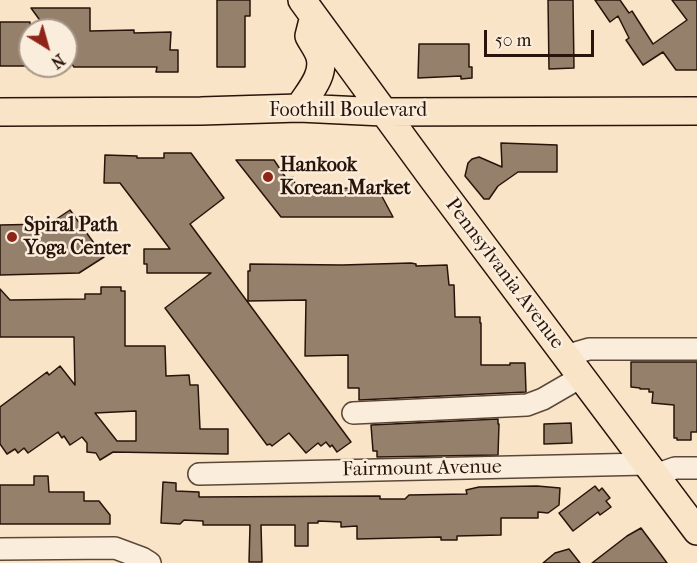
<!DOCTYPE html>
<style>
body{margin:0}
#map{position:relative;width:697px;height:563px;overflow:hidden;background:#f9e4c7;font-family:"IM FELL French Canon",serif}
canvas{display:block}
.north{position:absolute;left:18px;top:18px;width:60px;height:60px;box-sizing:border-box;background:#fbeddb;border:2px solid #a79687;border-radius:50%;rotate:143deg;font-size:16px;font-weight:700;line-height:24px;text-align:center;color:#28140a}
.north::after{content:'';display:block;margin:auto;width:21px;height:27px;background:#8f2418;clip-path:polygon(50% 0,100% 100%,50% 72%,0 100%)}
.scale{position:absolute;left:484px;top:30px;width:110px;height:27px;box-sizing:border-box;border:3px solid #28140a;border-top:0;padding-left:8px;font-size:18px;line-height:21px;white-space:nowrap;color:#28140a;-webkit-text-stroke:4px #fbeddb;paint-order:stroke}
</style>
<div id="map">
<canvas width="697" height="563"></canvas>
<div class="north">N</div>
<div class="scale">50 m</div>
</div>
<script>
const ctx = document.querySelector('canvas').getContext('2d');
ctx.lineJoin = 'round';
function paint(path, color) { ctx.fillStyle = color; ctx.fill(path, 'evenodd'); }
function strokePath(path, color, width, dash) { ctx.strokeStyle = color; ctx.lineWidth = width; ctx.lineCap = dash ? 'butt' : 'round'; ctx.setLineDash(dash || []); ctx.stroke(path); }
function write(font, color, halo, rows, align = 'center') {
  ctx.font = font + ' "IM FELL French Canon",serif'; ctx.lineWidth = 5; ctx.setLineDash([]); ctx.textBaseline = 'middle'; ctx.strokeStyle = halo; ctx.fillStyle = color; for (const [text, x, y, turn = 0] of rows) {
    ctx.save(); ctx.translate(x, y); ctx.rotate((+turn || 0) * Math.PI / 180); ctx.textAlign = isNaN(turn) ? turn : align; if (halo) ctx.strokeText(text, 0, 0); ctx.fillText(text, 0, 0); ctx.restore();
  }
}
const building = new Path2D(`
 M 217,0 L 250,0 L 250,16 L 245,16 L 245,67 L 217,67 Z
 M 548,0 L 573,0 L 574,68 L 549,69 Z
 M 595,0 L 620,0 L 629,13 L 632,11 L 653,44 L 687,20 L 672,0 L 697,0 L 697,70 L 676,70 L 663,52 L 643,65 L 626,40 L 629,38 L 618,16 L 610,22 Z
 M 31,8 L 90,8 L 90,31 L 134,30 L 134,33 L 171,32 L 170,50 L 178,50 L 178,72 L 156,72 L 157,67 L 74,67 L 66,56 L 66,30 L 47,30 Z
 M 0,22 L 30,22 L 30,66 L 0,66 Z
 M 419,44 L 469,44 L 469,67 L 472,67 L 472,78 L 461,79 L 461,76 L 418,78 Z
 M 501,143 L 557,145 L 557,172 L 518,172 L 498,186 L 489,199 L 484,199 L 465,176 L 468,163 L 472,159 L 479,157 L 502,167 Z
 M 164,153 L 191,153 L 224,198 L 190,224 L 351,442 L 337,452 L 332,445 L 330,447 L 326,442 L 321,446 L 318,443 L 306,453 L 289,433 L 272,446 L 270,444 L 267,445 L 165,308 L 211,273 L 147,273 L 147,264 L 144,264 L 144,249 L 170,249 L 120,183 L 104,183 L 105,155 L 137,156 L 137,158 L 164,158 Z
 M 236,160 L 274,160 L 286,178 L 293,177 L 296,187 L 378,189 L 393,217 L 281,217 Z
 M 70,210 L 104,257 L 79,273 L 0,275 L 0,225 L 49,224 Z
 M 411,263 L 416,264 L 416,266 L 447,265 L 449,285 L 454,285 L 455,317 L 480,317 L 480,323 L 481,323 L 481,365 L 510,365 L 510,363 L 525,363 L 526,392 L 359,400 L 359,388 L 348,388 L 348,355 L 305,356 L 306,300 L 248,301 L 248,271 L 250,271 L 250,264 L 342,265 Z
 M 101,287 L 121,287 L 121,291 L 125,291 L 125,346 L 165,346 L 166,376 L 189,375 L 190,385 L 198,385 L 200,429 L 228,429 L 228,454 L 113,452 L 100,460 L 96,453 L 87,452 L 87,443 L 82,437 L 70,445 L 64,436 L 62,438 L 58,432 L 28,453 L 24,448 L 18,453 L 15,449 L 7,454 L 0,444 L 0,407 L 47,372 L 49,375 L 60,366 L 75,385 L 74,337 L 0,337 L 0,289 L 10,300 L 85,299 L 85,294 L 101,294 ZM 136,411 L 136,441 L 117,441 L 95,413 Z
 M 631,362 L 697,362 L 697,432 L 691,432 L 691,440 L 677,440 L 677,438 L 674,438 L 674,405 L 652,403 L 653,392 L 649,392 L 649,389 L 640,389 L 640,388 L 631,387 Z
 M 498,419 L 498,424 L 499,424 L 498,455 L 377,457 L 377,451 L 373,451 L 371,425 Z
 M 571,423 L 572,443 L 544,444 L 544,424 Z
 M 34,476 L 48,476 L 49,492 L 84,492 L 84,501 L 99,501 L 110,515 L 110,524 L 0,524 L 0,485 L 34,485 Z
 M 163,482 L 176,483 L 176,491 L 199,492 L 199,497 L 380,496 L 380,499 L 405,499 L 409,495 L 467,494 L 466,490 L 479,487 L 537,486 L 560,488 L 559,505 L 548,513 L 538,512 L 538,518 L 501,518 L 501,535 L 457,536 L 457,540 L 441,540 L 441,537 L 357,539 L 357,526 L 341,527 L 341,522 L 318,521 L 318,523 L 308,523 L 308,546 L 295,546 L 295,525 L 261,525 L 262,562 L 249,562 L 250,525 L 203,525 L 203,521 L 184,520 L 180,524 L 161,523 Z
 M 595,486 L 599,491 L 602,488 L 610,498 L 606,501 L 611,507 L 600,515 L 598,512 L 573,531 L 559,513 Z
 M 641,528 L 667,563 L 592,563 L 627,536 Z
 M 569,549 L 580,563 L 543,563 L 555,553 Z`);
const minor = new Path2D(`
 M 565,356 L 589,349 L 697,349
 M 353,413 L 527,405 L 543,399 L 581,377
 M 199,474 L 646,464
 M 655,475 L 675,468 L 697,468
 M 0,549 L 115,548 L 142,558 L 150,563`);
const major = new Path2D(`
 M 302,0 L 433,179 L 697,531
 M 299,108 C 308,93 325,76 320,57 C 318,49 312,42 309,36 L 312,24
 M 0,112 L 201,111 L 299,108 L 383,112 L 697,111`);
const markers = [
 [268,177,6,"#8f2418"],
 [12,237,6,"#8f2418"]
];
const streetNames = [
 ["Foothill Boulevard",348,111],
 ["Pennsylvania Avenue",504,274,53],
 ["Fairmount Avenue",422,469,-1]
];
const poiNames = [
 ["Hankook",280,166],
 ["Korean Market",280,189],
 ["Spiral Path",24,226],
 ["Yoga Center",24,249]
];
paint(building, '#95806c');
strokePath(building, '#28140a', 1.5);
strokePath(minor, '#5c4839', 24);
strokePath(major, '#28140a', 30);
strokePath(minor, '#fbeddb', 21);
strokePath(major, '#f9e4c7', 27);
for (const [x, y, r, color] of markers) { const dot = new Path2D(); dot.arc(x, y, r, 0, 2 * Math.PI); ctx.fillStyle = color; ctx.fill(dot); strokePath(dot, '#fbeddb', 2); }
write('20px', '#28140a', '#fbeddb', streetNames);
write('bold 20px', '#28140a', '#fbeddb', poiNames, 'left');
</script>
